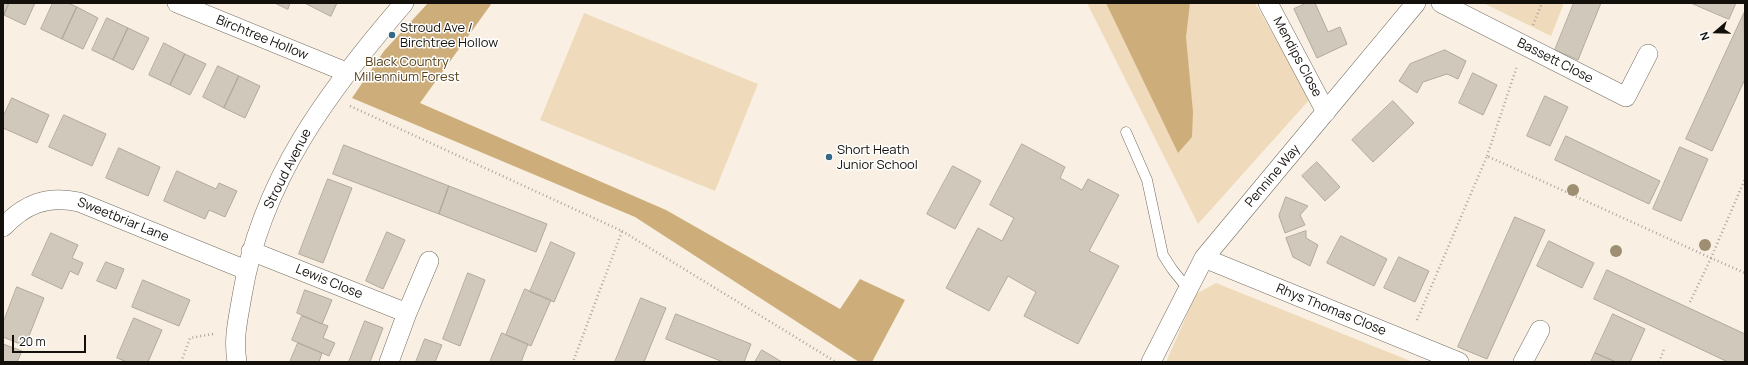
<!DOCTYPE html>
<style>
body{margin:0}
#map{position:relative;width:1748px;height:365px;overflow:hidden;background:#f9f0e3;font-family:Manrope,sans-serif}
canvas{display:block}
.frame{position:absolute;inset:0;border:4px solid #13100c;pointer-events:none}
.north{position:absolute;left:1696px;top:12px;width:40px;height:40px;-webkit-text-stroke:3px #fff;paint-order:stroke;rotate:250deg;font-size:11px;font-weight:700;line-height:16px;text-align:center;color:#13100c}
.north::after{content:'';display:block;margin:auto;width:14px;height:18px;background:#13100c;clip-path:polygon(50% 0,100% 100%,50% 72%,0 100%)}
.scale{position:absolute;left:12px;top:335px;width:74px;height:18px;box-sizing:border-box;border:2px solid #13100c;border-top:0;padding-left:5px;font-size:12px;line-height:14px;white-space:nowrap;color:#13100c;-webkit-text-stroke:3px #fff;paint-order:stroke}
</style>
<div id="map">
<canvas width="1748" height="365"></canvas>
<div class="frame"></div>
<div class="north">N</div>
<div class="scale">20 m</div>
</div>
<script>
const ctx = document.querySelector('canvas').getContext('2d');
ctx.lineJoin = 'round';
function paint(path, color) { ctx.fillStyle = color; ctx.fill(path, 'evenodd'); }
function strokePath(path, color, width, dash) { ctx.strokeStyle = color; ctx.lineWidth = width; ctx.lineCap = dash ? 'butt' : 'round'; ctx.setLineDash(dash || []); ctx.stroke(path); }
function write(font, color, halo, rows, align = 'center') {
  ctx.font = font + ' Manrope,sans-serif'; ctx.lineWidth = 3; ctx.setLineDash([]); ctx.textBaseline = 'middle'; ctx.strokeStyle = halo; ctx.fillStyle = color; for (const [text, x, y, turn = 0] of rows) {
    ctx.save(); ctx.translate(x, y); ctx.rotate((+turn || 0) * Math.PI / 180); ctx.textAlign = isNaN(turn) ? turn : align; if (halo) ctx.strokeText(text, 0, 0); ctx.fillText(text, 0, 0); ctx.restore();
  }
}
const green = new Path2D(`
 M 1087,3 L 1255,3 L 1310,99 L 1198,224 Z
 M 1483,3 L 1564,3 L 1551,36 Z
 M 584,13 L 758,84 L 715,191 L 540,120 Z
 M 1216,283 L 1413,362 L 1166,362 L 1196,294 Z`);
const forest = new Path2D(`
 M 428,3 L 492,3 L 420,103 L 666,210 L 840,309 L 860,279 L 905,300 L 872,362 L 859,362 L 635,217 L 352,98 L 384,51 Z
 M 1106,3 L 1190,3 L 1186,37 L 1193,112 L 1192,137 L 1178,153 Z`);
const building = new Path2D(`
 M 3,3 L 9,3 L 4,15 L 3,14 Z
 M 9,3 L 35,3 L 25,25 L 4,15 Z
 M 53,3 L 68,3 L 77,7 L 62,39 L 41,29 Z
 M 275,3 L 290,3 L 288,9 Z
 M 305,3 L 337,3 L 331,16 Z
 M 1307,3 L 1315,3 L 1328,32 L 1340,27 L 1347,44 L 1317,58 L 1294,9 Z
 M 1574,3 L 1601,3 L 1578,60 L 1555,50 Z
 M 1691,3 L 1736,3 L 1729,19 Z
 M 77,7 L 98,18 L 83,49 L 62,39 Z
 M 1744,13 L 1745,79 L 1712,151 L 1686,139 Z
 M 107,18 L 128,28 L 113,60 L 92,50 Z
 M 128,28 L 149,38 L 133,70 L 113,60 Z
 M 164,43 L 185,54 L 170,85 L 149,75 Z
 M 1445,50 L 1466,61 L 1458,79 L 1447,74 L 1423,82 L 1417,93 L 1399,81 L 1410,64 Z
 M 185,54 L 206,64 L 190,95 L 170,85 Z
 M 218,66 L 239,76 L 224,108 L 203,97 Z
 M 1473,73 L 1497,85 L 1483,115 L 1459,103 Z
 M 239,76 L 260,86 L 245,118 L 224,108 Z
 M 1545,96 L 1568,107 L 1550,146 L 1527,136 Z
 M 12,98 L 49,115 L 37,143 L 3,128 L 3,117 Z
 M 1393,101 L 1414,123 L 1373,162 L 1352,140 Z
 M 64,115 L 106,134 L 92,166 L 49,147 Z
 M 1566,136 L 1660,181 L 1649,204 L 1555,160 Z
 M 1022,144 L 1065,167 L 1060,178 L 1082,190 L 1088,179 L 1119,195 L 1089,251 L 1119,266 L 1078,344 L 1024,316 L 1036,292 L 1008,276 L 989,311 L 946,288 L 978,228 L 1002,241 L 1014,218 L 990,205 Z
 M 344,145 L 449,186 L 439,214 L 333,174 Z
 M 1680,147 L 1708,159 L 1681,221 L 1653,209 Z
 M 119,148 L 160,167 L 148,196 L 106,178 Z
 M 1317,162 L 1340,187 L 1325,201 L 1302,176 Z
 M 953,166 L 981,181 L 955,229 L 927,214 Z
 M 177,171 L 216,189 L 219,183 L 237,191 L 225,217 L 209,210 L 205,219 L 164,201 Z
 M 328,179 L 352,188 L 323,263 L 299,254 Z
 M 449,186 L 547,224 L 536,252 L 439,214 Z
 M 1286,197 L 1308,206 L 1300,215 L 1305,225 L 1285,233 L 1279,216 Z
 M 1515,217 L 1545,230 L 1487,359 L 1458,347 Z
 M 1306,231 L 1306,238 L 1318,245 L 1310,266 L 1293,257 L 1286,238 Z
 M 387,232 L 405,240 L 383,289 L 366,281 Z
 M 51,233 L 78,245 L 72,258 L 83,263 L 78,275 L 70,271 L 62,289 L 32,275 Z
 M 1341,236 L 1387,259 L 1374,286 L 1327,263 Z
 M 1549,241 L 1594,263 L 1582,288 L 1537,266 Z
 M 551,242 L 575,253 L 554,302 L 530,292 Z
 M 1399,257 L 1429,271 L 1415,302 L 1384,288 Z
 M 106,262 L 124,269 L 116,289 L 97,281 Z
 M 1607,270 L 1745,334 L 1745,362 L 1728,362 L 1594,299 Z
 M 468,273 L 485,280 L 460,346 L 443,339 Z
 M 143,280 L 190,300 L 179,326 L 132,307 Z
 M 17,287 L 44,298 L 25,346 L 3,337 L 3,323 Z
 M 525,289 L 551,300 L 531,346 L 506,335 Z
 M 305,290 L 332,300 L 322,324 L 297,313 Z
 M 641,298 L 666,308 L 644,362 L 615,362 Z
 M 676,314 L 751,344 L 744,362 L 723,362 L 666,339 Z
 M 1613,314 L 1645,329 L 1630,362 L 1616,362 L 1595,353 Z
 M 302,316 L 328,326 L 323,338 L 335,343 L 329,356 L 292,340 Z
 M 134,318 L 162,330 L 148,362 L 127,362 L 117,358 Z
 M 365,321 L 383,328 L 370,362 L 349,362 Z
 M 502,333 L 528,344 L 521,362 L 490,362 Z
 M 425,339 L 442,345 L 435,362 L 416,362 Z
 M 298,343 L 322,353 L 319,362 L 290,362 Z
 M 3,344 L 22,351 L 17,362 L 3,362 Z
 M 762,350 L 782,362 L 755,362 Z
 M 1595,353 L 1616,362 L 1591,362 Z`);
const path = new Path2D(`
 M 1533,25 L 1542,3
 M 350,106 L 622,231 L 573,362
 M 1487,156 L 1517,66
 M 622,231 L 836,362
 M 1690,302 L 1711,258 L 1745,273
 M 1417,320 L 1487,156 L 1711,258 L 1745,179
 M 181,362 L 190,338 L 213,334
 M 1659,362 L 1665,347`);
const service = new Path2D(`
 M 1126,132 L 1147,180 L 1163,255 L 1172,269 L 1188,289`);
const minor = new Path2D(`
 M 177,3 L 346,72
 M 1268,3 L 1326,112
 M 1441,3 L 1626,97 L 1648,54
 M 3,227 C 25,204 47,195 79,202 L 246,270
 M 251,251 L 407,313 L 389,362
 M 1204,258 L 1459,362
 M 407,313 L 429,261
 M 237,362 C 233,338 238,320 242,296 C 261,180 329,90 404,3
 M 1151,362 L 1204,258 L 1416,3
 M 1523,362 L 1540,330`);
const trees = [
 [1573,190],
 [1705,245],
 [1616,251]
];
const markers = [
 [392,35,4,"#346885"],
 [829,157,4,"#346885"]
];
const poiNames = [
 ["Stroud Ave /",400,28],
 ["Birchtree Hollow",400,43],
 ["Short Heath",837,150],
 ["Junior School",837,165]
];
const streetNames = [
 ["Birchtree Hollow",262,38,22],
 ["Mendips Close",1297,57,62],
 ["Bassett Close",1555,61,27],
 ["Stroud Avenue",288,169,-63],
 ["Pennine Way",1273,176,-50],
 ["Sweetbriar Lane",123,220,22],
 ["Lewis Close",329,282,22],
 ["Rhys Thomas Close",1331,310,22]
];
const parkNames = [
 ["Black Country",407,62],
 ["Millennium Forest",407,77]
];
paint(green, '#efdbbb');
paint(forest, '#cdae7b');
paint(building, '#d0c8bb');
strokePath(building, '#b1a99d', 1);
strokePath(service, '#746d61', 11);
strokePath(minor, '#746d61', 20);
strokePath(path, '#aba49b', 2.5, [1, 3]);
strokePath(service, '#fff', 10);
strokePath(minor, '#fff', 19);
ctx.fillStyle = '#9e8e72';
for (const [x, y] of trees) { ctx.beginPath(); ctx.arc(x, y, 6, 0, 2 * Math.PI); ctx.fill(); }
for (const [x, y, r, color] of markers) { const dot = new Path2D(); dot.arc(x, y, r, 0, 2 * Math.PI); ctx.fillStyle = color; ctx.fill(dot); strokePath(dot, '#fff', 1.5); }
write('13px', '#13100c', '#fff', poiNames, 'left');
write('13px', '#13100c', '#fff', streetNames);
write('13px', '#543e16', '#fff', parkNames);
</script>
